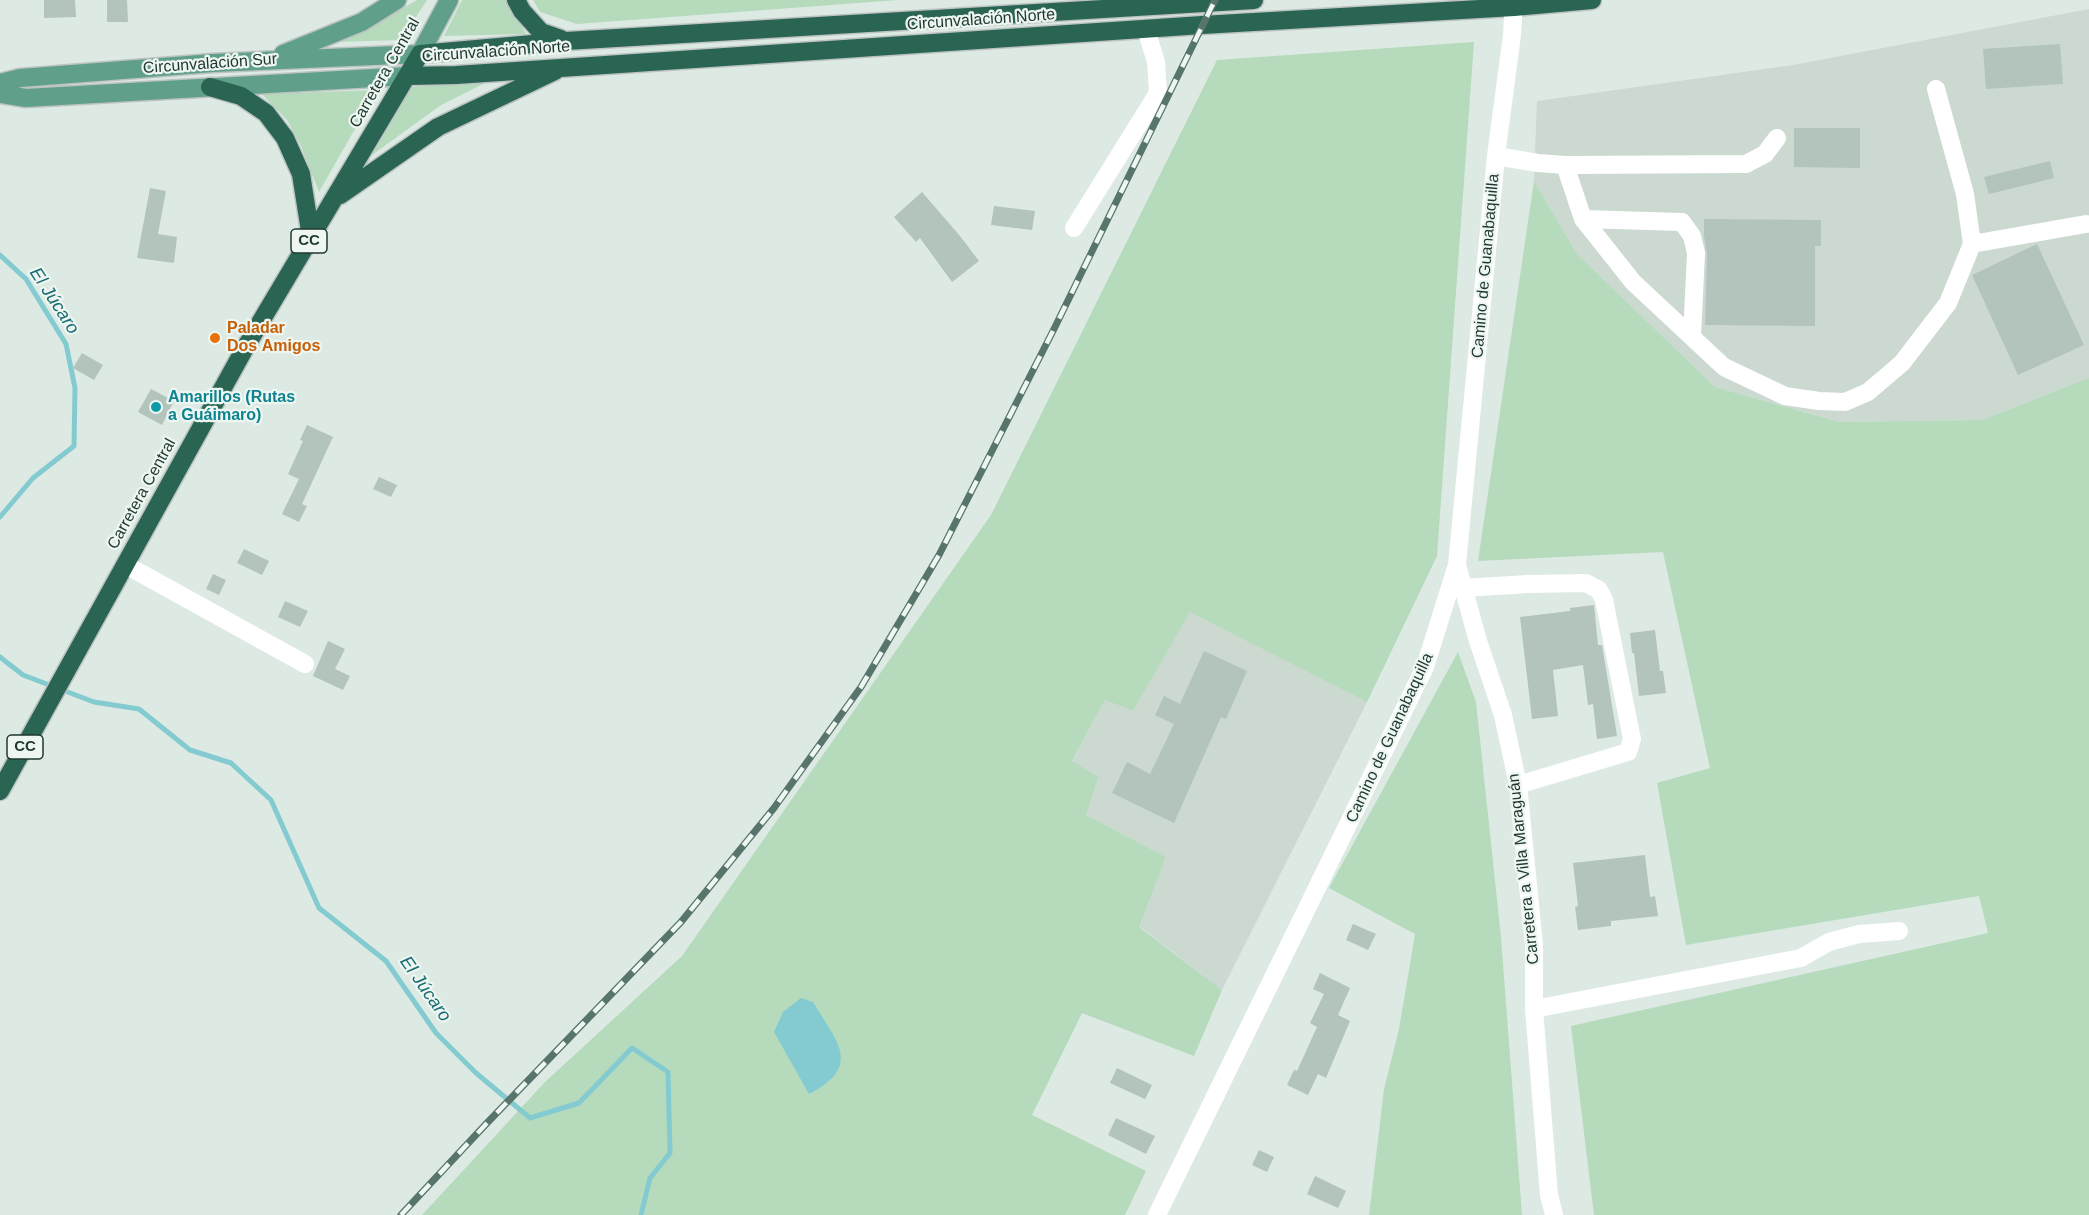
<!DOCTYPE html>
<meta charset="utf-8">
<style>
body{margin:0}
canvas{display:block;background:#dde9e3}
</style>
<canvas width="2089" height="1215"></canvas>
<script>
const ctx = document.querySelector('canvas').getContext('2d');
ctx.lineJoin = 'round';
function paint(path, color) { ctx.fillStyle = color; ctx.fill(path, 'evenodd'); }
function strokePath(path, color, width, dash) { ctx.strokeStyle = color; ctx.lineWidth = width; ctx.lineCap = dash ? 'butt' : 'round'; ctx.setLineDash(dash || []); ctx.stroke(path); }
function write(font, color, halo, rows, align = 'center') {
  ctx.font = font + ' Arial,sans-serif'; ctx.lineWidth = 4.5; ctx.setLineDash([]); ctx.textBaseline = 'middle'; ctx.strokeStyle = halo; ctx.fillStyle = color; for (const [text, x, y, turn = 0] of rows) {
    ctx.save(); ctx.translate(x, y); ctx.rotate((+turn || 0) * Math.PI / 180); ctx.textAlign = isNaN(turn) ? turn : align; if (halo) ctx.strokeText(text, 0, 0); ctx.fillText(text, 0, 0); ctx.restore();
  }
}
const built = new Path2D(`
 M 2089,9 L 2089,378 L 1982,420 L 1839,422 L 1715,387 L 1577,254 L 1534,181 L 1537,101 L 1793,65 Z
 M 1190,611 L 1367,702 L 1222,990 L 1139,926 L 1166,857 L 1086,815 L 1072,762 L 1105,700 L 1133,711 Z`);
const green = new Path2D(`
 M 417,0 L 427,0 L 401,40 L 334,42 L 385,18 Z
 M 462,0 L 507,0 L 526,34 L 444,36 Z
 M 533,0 L 898,0 L 577,24 L 540,12 Z
 M 1474,42 L 1437,556 L 1367,702 L 1190,612 L 1133,711 L 1105,700 L 1072,761 L 1098,777 L 1086,815 L 1166,857 L 1139,927 L 1222,990 L 1194,1056 L 1082,1013 L 1032,1115 L 1146,1171 L 1125,1215 L 422,1215 L 545,1082 L 682,956 L 991,515 L 1217,60 Z
 M 487,82 L 441,105 L 372,155 L 412,87 Z
 M 377,90 L 319,192 L 301,146 L 287,120 L 262,94 Z
 M 1534,181 L 1577,254 L 1715,387 L 1839,422 L 1982,420 L 2089,378 L 2089,1215 L 1594,1215 L 1571,1026 L 1988,933 L 1979,896 L 1686,945 L 1657,783 L 1710,768 L 1663,552 L 1478,561 Z
 M 1458,652 L 1476,702 L 1501,937 L 1522,1215 L 1369,1215 L 1384,1089 L 1399,1029 L 1415,934 L 1329,888 Z`);
const water = new Path2D(`
 M 801,998 L 813,1002 C 836,1041 864,1066 809,1094 L 774,1032 L 783,1012 Z`);
const stream = new Path2D(`
 M 0,255 L 26,279 L 66,344 L 75,388 L 74,446 L 33,478 L 0,517
 M 0,657 L 23,675 L 94,702 L 139,709 L 190,750 L 231,763 L 271,800 L 319,908 L 386,961 L 436,1033 L 476,1073 L 530,1118 L 579,1103 L 632,1048 L 668,1072 L 670,1153 L 650,1178 L 641,1215`);
const building = new Path2D(`
 M 44,0 L 75,0 L 76,17 L 44,18 Z
 M 107,0 L 127,0 L 128,22 L 107,22 Z
 M 2060,44 L 2063,84 L 1986,89 L 1983,49 Z
 M 1794,128 L 1860,128 L 1860,168 L 1794,167 Z
 M 2050,161 L 2054,178 L 1989,194 L 1984,177 Z
 M 150,188 L 166,191 L 158,234 L 177,237 L 174,263 L 137,258 Z
 M 922,192 L 960,236 L 979,261 L 952,282 L 920,238 L 916,242 L 894,217 Z
 M 994,206 L 1035,211 L 1032,230 L 991,225 Z
 M 1704,219 L 1821,220 L 1821,246 L 1815,246 L 1815,326 L 1705,325 L 1707,254 L 1704,236 Z
 M 2037,244 L 2084,345 L 2018,375 L 1972,275 Z
 M 82,353 L 103,365 L 94,380 L 73,368 Z
 M 151,389 L 174,401 L 162,425 L 138,412 Z
 M 307,425 L 333,437 L 302,504 L 307,506 L 299,522 L 282,514 L 299,479 L 288,474 L 303,441 L 300,440 Z
 M 379,477 L 397,485 L 391,497 L 373,489 Z
 M 244,549 L 269,561 L 262,575 L 237,563 Z
 M 213,574 L 226,580 L 219,595 L 206,589 Z
 M 285,601 L 308,611 L 300,627 L 278,617 Z
 M 1594,605 L 1598,645 L 1602,645 L 1617,736 L 1597,739 L 1593,704 L 1588,705 L 1583,665 L 1553,670 L 1558,716 L 1532,719 L 1520,617 L 1570,611 L 1570,608 Z
 M 1655,630 L 1660,671 L 1663,671 L 1666,693 L 1639,696 L 1634,653 L 1632,653 L 1630,633 Z
 M 328,641 L 345,649 L 335,669 L 350,676 L 343,690 L 313,676 Z
 M 1204,651 L 1247,671 L 1226,719 L 1221,717 L 1174,823 L 1112,793 L 1127,762 L 1150,774 L 1174,724 L 1155,715 L 1164,696 L 1180,704 Z
 M 1645,855 L 1650,897 L 1655,896 L 1658,916 L 1611,921 L 1611,926 L 1578,930 L 1575,907 L 1578,906 L 1573,863 Z
 M 1353,924 L 1376,934 L 1368,950 L 1346,940 Z
 M 1320,973 L 1350,988 L 1338,1015 L 1350,1021 L 1326,1078 L 1318,1074 L 1308,1095 L 1287,1085 L 1294,1070 L 1297,1071 L 1317,1027 L 1310,1023 L 1324,994 L 1313,989 Z
 M 1117,1068 L 1152,1085 L 1145,1099 L 1110,1083 Z
 M 1116,1118 L 1155,1136 L 1146,1154 L 1108,1135 Z
 M 1259,1150 L 1274,1157 L 1267,1172 L 1252,1165 Z
 M 1315,1176 L 1346,1191 L 1338,1208 L 1307,1194 Z`);
const minor = new Path2D(`
 M 1496,156 L 1538,163 L 1565,165 L 1746,164 L 1765,154 L 1777,138
 M 1565,165 L 1583,219 L 1633,282 L 1724,367 L 1785,396 L 1819,401 L 1845,402 L 1868,392 L 1902,363 L 1948,303 L 1972,244 L 1965,194 L 1936,89
 M 1583,219 L 1682,222 L 1692,236 L 1696,253 L 1692,336
 M 1074,228 L 1158,93 L 1156,62 L 1146,29
 M 1972,244 L 2086,224
 M 126,565 L 305,664
 M 1457,565 L 1478,641 L 1503,715 L 1518,785 L 1534,945 L 1534,1009 L 1549,1195 L 1554,1215
 M 1464,588 L 1528,584 L 1586,583 L 1599,590 L 1604,600 L 1632,739 L 1628,752 L 1518,785
 M 1534,1009 L 1801,958 L 1829,942 L 1859,934 L 1899,931
 M 1157,1215 L 1425,667 L 1457,565 L 1496,156 L 1512,35 L 1514,0`);
const major = new Path2D(`
 M 283,54 L 362,22 L 397,0
 M 0,83 L 20,78 L 213,63 L 420,54 L 449,0
 M 0,94 L 26,98 L 408,76`);
const highway = new Path2D(`
 M 516,0 L 522,11 L 541,32 L 561,39
 M 408,76 L 456,75 L 1202,25 L 1514,7 L 1592,0
 M 210,87 L 241,96 L 266,113 L 285,138 L 301,174 L 311,237
 M 340,195 L 438,127 L 555,71
 M 0,791 L 245,348 L 420,54 L 566,41 L 1254,0`);
const rail = new Path2D(`
 M 401,1215 L 487,1123 L 681,922 L 774,808 L 861,687 L 939,555 L 1054,329 L 1215,0`);
const markers = [
 [215,338,6,"#e8710a"],
 [156,407,6,"#0f9aa8"]
];
const shields = [
 [309,241,36],
 [25,747,36]
];
const shieldNames = [
 ["CC",309,241],
 ["CC",25,747]
];
const streetNames = [
 ["Circunvalación Norte",981,20,-4],
 ["Circunvalación Norte",496,52,-4],
 ["Circunvalación Sur",210,64,-4],
 ["Carretera Central",385,73,-60],
 ["Camino de Guanabaquilla",1486,266,-85],
 ["Carretera Central",142,494,-61],
 ["Camino de Guanabaquilla",1390,738,-65],
 ["Carretera a Villa Maraguán",1524,869,-96]
];
const foodNames = [
 ["Paladar",227,329],
 ["Dos Amigos",227,347]
];
const cultureNames = [
 ["Amarillos (Rutas",168,398],
 ["a Guáimaro)",168,416]
];
const waterNames = [
 ["El Júcaro",54,301,57],
 ["El Júcaro",425,989,55]
];
paint(built, '#cbd9d1');
paint(green, '#b5dbbc');
paint(water, '#83cbd0');
strokePath(stream, '#83cbd0', 5);
paint(building, '#b2c4bb');
strokePath(major, '#bcc3c1', 21);
strokePath(highway, '#bcc3c1', 21);
strokePath(minor, '#fff', 18);
strokePath(major, '#60a08a', 18);
strokePath(highway, '#2a6554', 18);
strokePath(rail, '#58756b', 7);
strokePath(rail, '#edf6f1', 4.5, [14]);
for (const [x, y, r, color] of markers) { const dot = new Path2D(); dot.arc(x, y, r, 0, 2 * Math.PI); ctx.fillStyle = color; ctx.fill(dot); strokePath(dot, '#edf6f1', 2); }
for (const [x, y, w] of shields) { const box = new Path2D(); box.roundRect(x - w / 2, y - 12, w, 24, 4.5); ctx.fillStyle = '#edf6f1'; ctx.fill(box); strokePath(box, '#1f382f', 1.5); }
write('bold 15px', '#1f382f', null, shieldNames);
write('16px', '#1f382f', '#edf6f1', streetNames);
write('bold 16px', '#c56008', '#edf6f1', foodNames, 'left');
write('bold 16px', '#0d838f', '#edf6f1', cultureNames, 'left');
write('italic 18px', '#196c74', '#edf6f1', waterNames);
</script>
